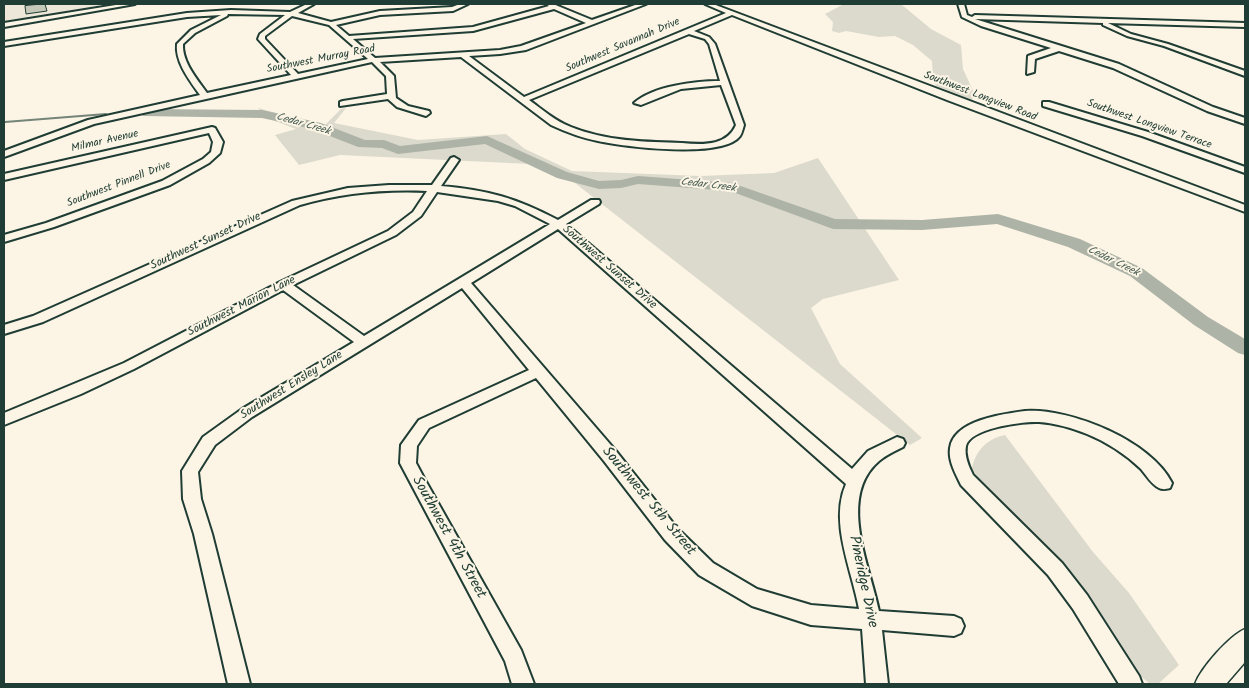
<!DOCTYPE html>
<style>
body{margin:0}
#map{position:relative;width:1249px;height:688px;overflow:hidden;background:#fcf5e5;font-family:Kalam,sans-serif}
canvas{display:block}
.frame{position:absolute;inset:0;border:5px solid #1f3d34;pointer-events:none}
</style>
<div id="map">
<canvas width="1249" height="688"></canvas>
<div class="frame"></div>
</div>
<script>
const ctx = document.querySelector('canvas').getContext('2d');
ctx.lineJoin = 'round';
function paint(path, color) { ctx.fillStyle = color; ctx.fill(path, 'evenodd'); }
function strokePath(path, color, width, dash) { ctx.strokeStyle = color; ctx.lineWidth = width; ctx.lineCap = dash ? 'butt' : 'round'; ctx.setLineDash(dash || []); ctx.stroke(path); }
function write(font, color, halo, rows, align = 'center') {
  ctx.font = font + ' Kalam,sans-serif'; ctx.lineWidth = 4; ctx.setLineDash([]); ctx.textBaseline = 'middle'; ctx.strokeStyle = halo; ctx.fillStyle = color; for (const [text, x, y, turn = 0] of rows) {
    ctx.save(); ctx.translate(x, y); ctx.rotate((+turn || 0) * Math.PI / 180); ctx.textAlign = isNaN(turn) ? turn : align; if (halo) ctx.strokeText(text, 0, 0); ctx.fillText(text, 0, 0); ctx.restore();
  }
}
const built = new Path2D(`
 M 4,4 L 98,4 L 100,7 L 4,22 Z`);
const green = new Path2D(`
 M 844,4 L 903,4 L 902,5 L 931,29 L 961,45 L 963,69 L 975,95 L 972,100 L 936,86 L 933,80 L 932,61 L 913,45 L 895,36 L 879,37 L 846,31 L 839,33 L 832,31 L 833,22 L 825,14 Z
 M 258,108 L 324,126 L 341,109 L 346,108 L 334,123 L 418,140 L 506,134 L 525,149 L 572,171 L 701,176 L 774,173 L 818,158 L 899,280 L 823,299 L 811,308 L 840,364 L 922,438 L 910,445 L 552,165 L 340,155 L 299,165 L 275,135 L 296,129 L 265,117 Z
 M 1005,435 L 1093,552 L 1129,593 L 1179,665 L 1158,684 L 1149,683 L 1138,674 L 1080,584 L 1051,553 L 981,484 L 972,468 C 976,451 986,439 1005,435 Z`);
const stream = new Path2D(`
 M 5,122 L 106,114`);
const river = new Path2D(`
 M 147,109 L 262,110 L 321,123 L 365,140 L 384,140 L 400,146 L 487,136 L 567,172 L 599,181 L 621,180 L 638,176 L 732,183 L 835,219 L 922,220 L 998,214 L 1080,239 L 1142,268 L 1208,317 L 1245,339 L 1245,355 L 1238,353 L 1194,325 L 1130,276 L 1068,247 L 997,224 L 922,230 L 833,229 L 730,191 L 638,184 L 621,188 L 599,189 L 557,178 L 485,144 L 398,154 L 382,148 L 358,147 L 312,129 L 262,118 L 143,116 L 141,113 L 143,110 Z`);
const building = new Path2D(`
 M 45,4 L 47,11 L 26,14 L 25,6 Z`);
const minor = new Path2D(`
 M 122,4 L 135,4 L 4,27 L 4,23 Z
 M 307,4 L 314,4 L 298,13 L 331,22 L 380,11 L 452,7 L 460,4 L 468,4 L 453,11 L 380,15 L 336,25 L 349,36 L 473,27 L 549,6 L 546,4 L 553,4 L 592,20 L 638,4 L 646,4 L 526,50 L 500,54 L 469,56 L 524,97 L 726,13 L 705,4 L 713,4 L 1245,205 L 1245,212 L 947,100 L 732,15 L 694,31 L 709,37 L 715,44 L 744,125 C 743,128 742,133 740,136 C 723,159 625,147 598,141 C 582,138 566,132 551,125 L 461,57 L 380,62 L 394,76 L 396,98 L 408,106 L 429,111 L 430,113 L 426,116 L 397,107 L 388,99 L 340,106 L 340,102 L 343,101 L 387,94 L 386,76 L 372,62 L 94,124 L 4,157 L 4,151 L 88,120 L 200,95 C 190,81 175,62 177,44 L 191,30 L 221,15 L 187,17 L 4,46 L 4,42 L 187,13 L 231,10 L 290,12 ZM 554,9 L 586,23 L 521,46 L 500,50 L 375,58 L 353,39 L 473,31 ZM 228,14 L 285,15 L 260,34 L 258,39 L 291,75 L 207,93 C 197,79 182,62 183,44 L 195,33 L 227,16 ZM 292,16 L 329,25 L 368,59 L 298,74 L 265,39 L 265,36 ZM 689,34 L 705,39 L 709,44 L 720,81 C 695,81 653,86 634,103 L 641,105 L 681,89 L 721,85 L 736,125 C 732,134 726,139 716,142 C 705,145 693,144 682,143 C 645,142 606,141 571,127 C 555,121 543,110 529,100 Z
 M 958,4 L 964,4 L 967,15 L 972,17 L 975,15 L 1245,23 L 1245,27 L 1108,23 L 1131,34 L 1168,44 L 1245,71 L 1245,76 L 1164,46 L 1127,36 L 1103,25 L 1103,23 L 975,19 L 1119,64 L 1213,107 L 1245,118 L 1245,124 L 1207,111 L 1113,68 L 1059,51 L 1035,59 L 1034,72 L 1027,74 L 1028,56 L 1051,48 L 981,26 L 962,17 Z
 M 1043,102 L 1049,102 L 1148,132 L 1245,167 L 1245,173 L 1142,136 L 1043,106 Z
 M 212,127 L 215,128 L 223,142 L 220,153 L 209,163 L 170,185 L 54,227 L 4,242 L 4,235 L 46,223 L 162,181 L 203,159 L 211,152 L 213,142 L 209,133 L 4,180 L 4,174 Z
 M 454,157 L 459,160 L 441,186 C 488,190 516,198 558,220 L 591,200 L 599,200 L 600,202 L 599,204 L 566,224 L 852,469 L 868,451 L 897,437 L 903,439 L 905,443 L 903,447 C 895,451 886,455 879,461 C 837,497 870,566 879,611 L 954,616 L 961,619 L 964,626 L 961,633 L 954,636 L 882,630 L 888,684 L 866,684 L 862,629 L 811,625 L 752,606 L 699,575 L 665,540 L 604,461 L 536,378 L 429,428 L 417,446 L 416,463 L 424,478 L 521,650 L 534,684 L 512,684 L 505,661 L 400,463 L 401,445 L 419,420 L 529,370 L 462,288 L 252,417 L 215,445 L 198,472 L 201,499 L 212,534 L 250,684 L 228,684 L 194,534 L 183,499 L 182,471 L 203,437 L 242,409 L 354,342 L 283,290 L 134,369 L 81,394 L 4,425 L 4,413 L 124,363 L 280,282 L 388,231 L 413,212 L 427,191 C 383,189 342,193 300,205 L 43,322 L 4,334 L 4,325 L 33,316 L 292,201 L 348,188 L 389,185 L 432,185 L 451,158 ZM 437,192 L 498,201 L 515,206 L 550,224 L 364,336 L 293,285 L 396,235 L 421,216 ZM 558,229 L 846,484 C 829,522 852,570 859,609 L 811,605 L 757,589 L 713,563 L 677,528 L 616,451 L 471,283 Z
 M 1025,411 C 1071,408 1151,441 1172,483 L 1170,488 C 1166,489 1163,490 1159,488 C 1152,485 1146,475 1141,469 C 1125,454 1107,442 1087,434 C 1072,428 1055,423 1039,422 C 1024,421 970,428 966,446 C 964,456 969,467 973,475 L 1062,563 L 1087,595 L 1139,676 L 1142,684 L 1119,684 L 1073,609 L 1048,575 L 961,485 C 956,474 948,461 950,448 C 954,420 1003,414 1025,411 Z`);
const major = new Path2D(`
 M 1245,629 L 1245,662 L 1226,684 L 1195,684 C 1201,668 1229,636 1245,629 Z`);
const farStreetnames = [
 ["Southwest Savannah Drive",623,46,-23],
 ["Southwest Murray Road",321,60,-11],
 ["Southwest Longview Road",980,97,21],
 ["Southwest Longview Terrace",1149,125,19],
 ["Milmar Avenue",105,142,-13],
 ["Southwest Pinnell Drive",119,185,-21]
];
const farWaternames = [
 ["Cedar Creek",303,125,16],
 ["Cedar Creek",708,186,7],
 ["Cedar Creek",1113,262,26]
];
const streetNames = [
 ["Southwest Sunset Drive",206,242,-25],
 ["Southwest Sunset Drive",609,268,41],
 ["Southwest Marion Lane",242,307,-27],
 ["Southwest Ensley Lane",292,386,-32]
];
const nearStreetnames = [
 ["Southwest 5th Street",648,502,50],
 ["Southwest 4th Street",448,538,61],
 ["Pineridge Drive",862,582,78]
];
paint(built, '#ece7d8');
paint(green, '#dcdacc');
strokePath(stream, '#758479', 2);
paint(river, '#aeb3a7');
paint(building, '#c5c7b9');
strokePath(building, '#1f3d34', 1);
strokePath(minor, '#1f3d34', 4);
strokePath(major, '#1f3d34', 3);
paint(minor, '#fcf5e5');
paint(major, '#fcf5e5');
write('11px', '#1f3d34', '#fcf5e5', farStreetnames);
write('italic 11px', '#435a51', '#fcf5e5', farWaternames);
write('12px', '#1f3d34', '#fcf5e5', streetNames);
write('15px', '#1f3d34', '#fcf5e5', nearStreetnames);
</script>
